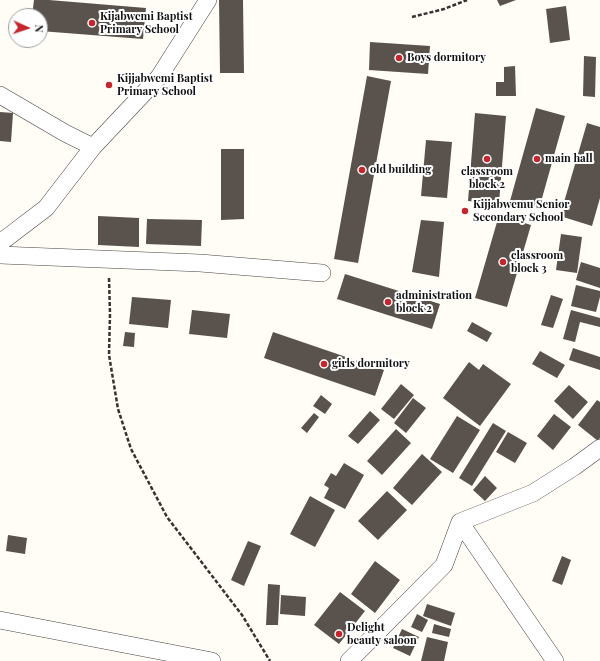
<!DOCTYPE html>
<style>
body{margin:0}
#map{position:relative;width:600px;height:661px;overflow:hidden;background:#fffdf5;font-family:"Playfair Display",serif}
canvas{display:block}
.north{position:absolute;left:8px;top:8px;width:40px;height:40px;box-sizing:border-box;background:#fff;border:1px solid #a0a0a0;border-radius:50%;rotate:93deg;font-size:11px;font-weight:700;line-height:16px;text-align:center;color:#111}
.north::after{content:'';display:block;margin:auto;width:14px;height:18px;background:#c4262e;clip-path:polygon(50% 0,100% 100%,50% 72%,0 100%)}
</style>
<div id="map">
<canvas width="600" height="661"></canvas>
<div class="north">N</div>
</div>
<script>
const ctx = document.querySelector('canvas').getContext('2d');
ctx.lineJoin = 'round';
function paint(path, color) { ctx.fillStyle = color; ctx.fill(path, 'evenodd'); }
function strokePath(path, color, width, dash) { ctx.strokeStyle = color; ctx.lineWidth = width; ctx.lineCap = dash ? 'butt' : 'round'; ctx.setLineDash(dash || []); ctx.stroke(path); }
function write(font, color, halo, rows, align = 'center') {
  ctx.font = font + ' "Playfair Display",serif'; ctx.lineWidth = 4; ctx.setLineDash([]); ctx.textBaseline = 'middle'; ctx.strokeStyle = halo; ctx.fillStyle = color; for (const [text, x, y, turn = 0] of rows) {
    ctx.save(); ctx.translate(x, y); ctx.rotate((+turn || 0) * Math.PI / 180); ctx.textAlign = isNaN(turn) ? turn : align; if (halo) ctx.strokeText(text, 0, 0); ctx.fillText(text, 0, 0); ctx.restore();
  }
}
const building = new Path2D(`
 M 34,0 L 49,0 L 146,8 L 143,39 L 40,31 L 40,16 L 32,16 Z
 M 219,0 L 243,0 L 244,73 L 220,73 Z
 M 497,0 L 516,0 L 500,6 Z
 M 566,6 L 570,40 L 550,43 L 546,9 Z
 M 370,42 L 430,46 L 428,74 L 369,70 Z
 M 584,56 L 596,57 L 595,97 L 583,96 Z
 M 515,66 L 516,96 L 496,96 L 496,82 L 504,82 L 504,67 Z
 M 367,76 L 391,81 L 358,263 L 334,259 Z
 M 536,108 L 565,116 L 539,209 L 510,201 Z
 M 0,112 L 13,113 L 11,142 L 0,141 Z
 M 475,113 L 506,116 L 499,204 L 468,201 Z
 M 587,123 L 600,127 L 600,198 L 592,226 L 560,216 Z
 M 426,140 L 452,142 L 447,198 L 421,196 Z
 M 221,149 L 244,149 L 244,219 L 221,220 Z
 M 499,215 L 531,225 L 507,307 L 475,298 Z
 M 98,216 L 139,218 L 139,247 L 98,245 Z
 M 147,219 L 202,220 L 201,246 L 146,244 Z
 M 421,220 L 444,222 L 439,277 L 412,272 Z
 M 561,234 L 582,237 L 577,273 L 556,270 Z
 M 581,262 L 600,268 L 600,288 L 576,280 Z
 M 345,274 L 440,304 L 432,329 L 337,299 Z
 M 576,285 L 600,291 L 600,297 L 596,312 L 571,306 Z
 M 551,295 L 563,299 L 553,328 L 541,325 Z
 M 132,297 L 171,300 L 168,328 L 129,324 Z
 M 192,310 L 230,314 L 227,338 L 189,334 Z
 M 571,310 L 600,318 L 600,327 L 580,322 L 575,342 L 563,339 Z
 M 472,322 L 492,333 L 487,342 L 467,331 Z
 M 125,332 L 135,333 L 134,347 L 123,346 Z
 M 273,332 L 384,370 L 375,396 L 264,358 Z
 M 573,348 L 600,357 L 600,370 L 569,360 Z
 M 540,351 L 565,365 L 557,378 L 532,364 Z
 M 469,362 L 479,370 L 483,364 L 511,384 L 480,426 L 443,398 Z
 M 401,384 L 414,395 L 394,419 L 381,409 Z
 M 569,385 L 588,402 L 573,419 L 554,401 Z
 M 321,395 L 332,404 L 325,414 L 313,406 Z
 M 413,398 L 426,408 L 406,433 L 394,423 Z
 M 597,400 L 600,402 L 600,438 L 598,441 L 578,425 Z
 M 370,411 L 380,420 L 358,444 L 348,436 Z
 M 314,413 L 319,417 L 307,433 L 301,428 Z
 M 554,414 L 571,427 L 553,450 L 537,436 Z
 M 457,416 L 480,430 L 453,473 L 430,459 Z
 M 493,423 L 506,431 L 472,486 L 459,478 Z
 M 396,429 L 411,443 L 382,475 L 367,461 Z
 M 508,432 L 527,443 L 515,463 L 496,452 Z
 M 422,454 L 442,472 L 412,505 L 393,488 Z
 M 344,463 L 364,475 L 345,509 L 324,498 L 329,488 L 324,485 L 331,473 L 336,476 Z
 M 485,476 L 497,488 L 485,501 L 473,490 Z
 M 387,491 L 407,510 L 378,540 L 358,521 Z
 M 310,496 L 335,510 L 315,547 L 290,534 Z
 M 8,535 L 27,538 L 25,554 L 6,551 Z
 M 248,541 L 261,546 L 244,586 L 231,580 Z
 M 562,556 L 571,560 L 562,585 L 552,581 Z
 M 375,561 L 400,580 L 375,613 L 351,594 Z
 M 268,584 L 280,585 L 278,625 L 266,625 Z
 M 340,592 L 365,611 L 339,644 L 314,625 Z
 M 281,595 L 306,597 L 305,616 L 280,614 Z
 M 427,604 L 455,613 L 451,626 L 423,616 Z
 M 417,614 L 428,620 L 422,632 L 411,627 Z
 M 434,624 L 451,629 L 449,637 L 432,633 Z
 M 402,629 L 419,637 L 410,656 L 393,648 Z
 M 427,637 L 448,642 L 444,661 L 421,661 Z`);
const path = new Path2D(`
 M 412,17 L 444,9 L 467,0
 M 109,278 L 110,314 L 109,355 L 118,409 L 131,449 L 167,517 L 242,615 L 270,661`);
const minor = new Path2D(`
 M 0,95 L 65,133 L 93,147 L 159,77 L 208,0
 M 0,243 L 46,208 L 93,147
 M 0,255 L 200,263 L 322,273
 M 460,522 L 555,661
 M 0,620 L 212,661
 M 349,661 L 444,565 L 460,522 L 533,493 L 574,467 L 600,448`);
const markers = [
 [92,23,4,"#c4262e"],
 [399,58,4,"#c4262e"],
 [109,85,4,"#c4262e"],
 [487,159,4,"#c4262e"],
 [537,159,4,"#c4262e"],
 [362,170,4,"#c4262e"],
 [465,211,4,"#c4262e"],
 [503,262,4,"#c4262e"],
 [388,302,4,"#c4262e"],
 [324,364,4,"#c4262e"],
 [339,634,4,"#c4262e"]
];
const poiNames = [
 ["Kijabwemi Baptist",100,17],
 ["Primary School",100,30],
 ["Boys dormitory",407,58],
 ["Kijjabwemi Baptist",117,79],
 ["Primary School",117,92],
 ["main hall",545,159],
 ["old building",370,170],
 ["classroom",487,172,"center"],
 ["block 2",487,185,"center"],
 ["Kijjabwemu Senior",473,205],
 ["Secondary School",473,218],
 ["classroom",511,256],
 ["block 3",511,269],
 ["administration",396,296],
 ["block 2",396,309],
 ["girls dormitory",332,364],
 ["Delight",347,628],
 ["beauty saloon",347,641]
];
paint(building, '#5a524d');
strokePath(minor, '#444', 18);
strokePath(path, '#333', 2.5, [4, 2]);
strokePath(minor, '#fff', 17);
for (const [x, y, r, color] of markers) { const dot = new Path2D(); dot.arc(x, y, r, 0, 2 * Math.PI); ctx.fillStyle = color; ctx.fill(dot); strokePath(dot, '#fff', 1.5); }
write('bold 11px', '#111', '#fff', poiNames, 'left');
</script>
